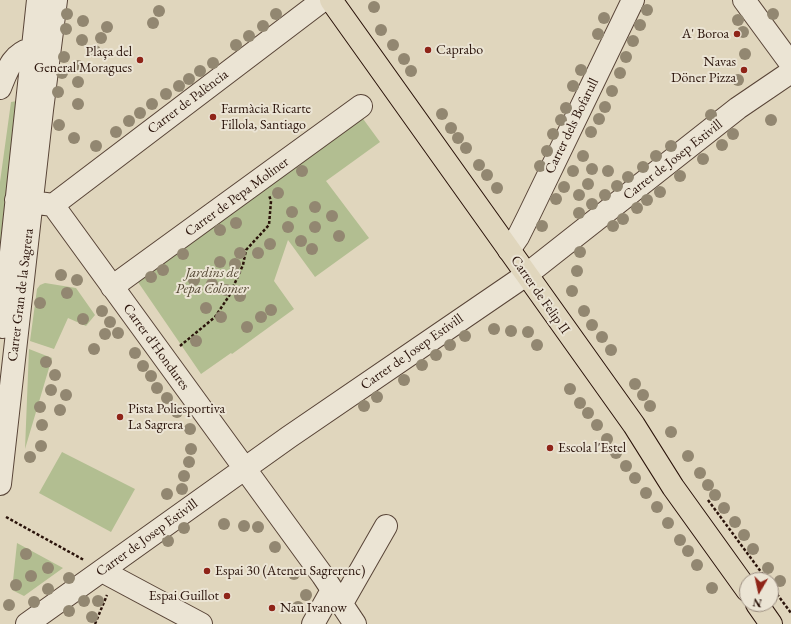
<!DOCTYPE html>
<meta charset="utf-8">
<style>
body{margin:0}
#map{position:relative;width:791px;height:624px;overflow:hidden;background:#e0d6bd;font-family:"EB Garamond",serif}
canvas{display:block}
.north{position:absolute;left:739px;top:572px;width:40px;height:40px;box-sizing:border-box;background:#ebe4d4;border:1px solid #9e9083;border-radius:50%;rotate:189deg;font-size:11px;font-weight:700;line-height:16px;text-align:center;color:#2a130a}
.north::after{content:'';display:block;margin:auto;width:14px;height:18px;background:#8f2418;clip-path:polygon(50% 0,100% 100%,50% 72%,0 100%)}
</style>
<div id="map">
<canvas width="791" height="624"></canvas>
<div class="north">N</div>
</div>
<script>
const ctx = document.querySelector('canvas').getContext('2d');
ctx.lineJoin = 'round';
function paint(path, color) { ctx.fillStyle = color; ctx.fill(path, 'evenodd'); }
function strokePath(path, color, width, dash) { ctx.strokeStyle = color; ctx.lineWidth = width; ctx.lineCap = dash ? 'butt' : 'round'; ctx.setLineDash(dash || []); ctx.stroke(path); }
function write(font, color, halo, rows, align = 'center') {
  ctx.font = font + ' "EB Garamond",serif'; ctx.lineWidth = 4; ctx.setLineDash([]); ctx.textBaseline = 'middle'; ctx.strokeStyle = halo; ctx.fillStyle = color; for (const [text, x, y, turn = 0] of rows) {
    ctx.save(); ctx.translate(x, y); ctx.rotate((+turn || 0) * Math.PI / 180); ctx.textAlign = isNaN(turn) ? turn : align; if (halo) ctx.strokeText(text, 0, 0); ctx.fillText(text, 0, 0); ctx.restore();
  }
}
const green = new Path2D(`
 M 17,101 L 0,253 L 0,182 L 11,102 Z
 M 350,101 L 380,142 L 326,181 L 369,238 L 315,277 L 288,240 L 274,281 L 294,309 L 232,354 L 231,353 L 201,374 L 127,266 Z
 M 45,283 L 76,288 L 95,315 L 86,326 L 68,318 L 54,349 L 30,341 L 37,289 L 40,285 Z
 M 29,349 L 52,358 L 25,449 Z
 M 62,452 L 135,489 L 111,532 L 39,493 Z
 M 17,543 L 63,568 L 24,596 L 12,590 Z`);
const path = new Path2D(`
 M 180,346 L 215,317 L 229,296 L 243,265 L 246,250 L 269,225 L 271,201 L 269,195
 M 708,500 L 767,580
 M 6,517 L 84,560
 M 771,586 L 791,613
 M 95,624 L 107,595`);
const minor = new Path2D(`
 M 744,0 L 791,64
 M 0,88 C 7,71 12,53 32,49
 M 16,200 L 53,205 L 323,576 L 355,624
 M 53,205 L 323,0
 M 509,250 L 518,237 L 528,217 L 633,0
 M 112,287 L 361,106
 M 3,327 L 38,0
 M 0,484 L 42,110 L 56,0
 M 102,571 L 201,624
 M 342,603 L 386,526
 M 27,624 L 289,437 L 526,275 L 738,108 L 791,72
 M 313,624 L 332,590`);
const major = new Path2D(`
 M 331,0 L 634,425 L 673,487 L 747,590
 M 757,604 L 771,624`);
const trees = [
 [374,7],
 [647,10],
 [159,11],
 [67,14],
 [276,14],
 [773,14],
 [604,18],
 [738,20],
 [83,21],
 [153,23],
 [640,25],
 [263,26],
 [107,27],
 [66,29],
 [381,30],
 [743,32],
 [598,34],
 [249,36],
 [101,38],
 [82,40],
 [633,41],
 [236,45],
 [393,45],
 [95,51],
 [745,54],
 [64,57],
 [626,57],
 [404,59],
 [213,63],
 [78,66],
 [581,70],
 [200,71],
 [411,71],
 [62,73],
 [620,73],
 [189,79],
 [738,80],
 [78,82],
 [179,86],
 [573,86],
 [612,91],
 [58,92],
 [166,94],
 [78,104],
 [152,104],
 [605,107],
 [566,108],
 [140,113],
 [442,114],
 [711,115],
 [599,119],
 [561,120],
 [771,120],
 [129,121],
 [59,125],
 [451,128],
 [116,132],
 [591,132],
 [553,134],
 [733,134],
 [74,138],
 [458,138],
 [722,145],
 [96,146],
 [671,146],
 [466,148],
 [547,151],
 [583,156],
 [656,156],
 [703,159],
 [479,165],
 [540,166],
 [643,167],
 [592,169],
 [302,171],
 [573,171],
 [608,171],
 [487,175],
 [680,176],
 [628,177],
 [588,184],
 [617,186],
 [564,187],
 [497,188],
 [660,192],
 [278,193],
 [579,195],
 [605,195],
 [556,199],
 [647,200],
 [592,204],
 [315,207],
 [637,208],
 [292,212],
 [579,213],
 [332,216],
 [623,219],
 [236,223],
 [542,226],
 [613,226],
 [288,227],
 [315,227],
 [220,230],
 [339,236],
 [301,241],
 [270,244],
 [312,249],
 [580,252],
 [240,253],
 [258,253],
 [183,254],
 [220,262],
 [235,264],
 [163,270],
 [577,271],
 [61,275],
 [151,277],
 [77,280],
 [194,280],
 [212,284],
 [226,290],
 [572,291],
 [67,293],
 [240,296],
 [40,303],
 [206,308],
 [271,310],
 [102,311],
 [584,311],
 [221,317],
 [261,317],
 [83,319],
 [110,322],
 [592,325],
 [247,327],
 [494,329],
 [511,331],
 [528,332],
 [118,333],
 [105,334],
 [465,336],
 [602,337],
 [196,341],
 [450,345],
 [537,345],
 [94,349],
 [611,350],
 [135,353],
 [436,355],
 [46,362],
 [422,365],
 [143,366],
 [55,375],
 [151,376],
 [404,380],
 [635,384],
 [157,388],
 [570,389],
 [51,390],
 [66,395],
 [643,395],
 [377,397],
 [167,398],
 [580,403],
 [364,406],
 [650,406],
 [40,407],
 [60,410],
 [177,412],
 [588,413],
 [42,425],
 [597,425],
 [190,429],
 [671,432],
 [607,439],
 [41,446],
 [191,449],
 [616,453],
 [688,456],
 [30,457],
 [189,462],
 [626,466],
 [700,473],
 [184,476],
 [635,478],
 [708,485],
 [182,489],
 [646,493],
 [167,494],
 [715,495],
 [657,507],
 [724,508],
 [735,522],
 [668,523],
 [224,524],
 [244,526],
 [258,527],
 [184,528],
 [744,535],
 [680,540],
 [168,541],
 [275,547],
 [753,549],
 [688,551],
 [26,554],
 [697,565],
 [48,568],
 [768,568],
 [294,574],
 [31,576],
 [69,578],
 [780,581],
 [16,585],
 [712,588],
 [48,589],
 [306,595],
 [84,601],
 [98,601],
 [34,602],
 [9,605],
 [298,607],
 [69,611],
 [92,617]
];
const markers = [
 [737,34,4,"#8f2418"],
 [428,50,4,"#8f2418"],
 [140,60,4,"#8f2418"],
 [744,70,4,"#8f2418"],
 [213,117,4,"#8f2418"],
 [120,417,4,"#8f2418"],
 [550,448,4,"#8f2418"],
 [207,571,4,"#8f2418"],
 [227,596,4,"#8f2418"],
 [272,608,4,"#8f2418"]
];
const poiNames = [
 ["A' Boroa",729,34,"right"],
 ["Caprabo",436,50],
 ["Plaça del",132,52,"right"],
 ["General Moragues",132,68,"right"],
 ["Navas",736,62,"right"],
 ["Döner Pizza",736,78,"right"],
 ["Farmàcia Ricarte",221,109],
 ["Fillola, Santiago",221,125],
 ["Pista Poliesportiva",128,409],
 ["La Sagrera",128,425],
 ["Escola l'Estel",558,448],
 ["Espai 30 (Ateneu Sagrerenc)",215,571],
 ["Espai Guillot",219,596,"right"],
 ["Nau Ivanow",280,608]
];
const streetNames = [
 ["Carrer de Palència",188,102,-37],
 ["Carrer dels Bofarull",572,126,-64],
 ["Carrer de Josep Estivill",673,160,-38],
 ["Carrer de Pepa Moliner",237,197,-36],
 ["Carrer Gran de la Sagrera",21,295,-83],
 ["Carrer de Felip II",540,295,55],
 ["Carrer d'Hondures",156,347,54],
 ["Carrer de Josep Estivill",412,352,-35],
 ["Carrer de Josep Estivill",147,538,-36]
];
const parkNames = [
 ["Jardins de",212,273],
 ["Pepa Colomer",212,289]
];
paint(green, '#b2be91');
strokePath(minor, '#584437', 24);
strokePath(major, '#2a130a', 24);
strokePath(path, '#2a130a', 2.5, [3, 2]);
strokePath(minor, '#ebe4d4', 22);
strokePath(major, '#e0d6bd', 22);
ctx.fillStyle = '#928771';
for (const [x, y] of trees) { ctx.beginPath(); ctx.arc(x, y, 6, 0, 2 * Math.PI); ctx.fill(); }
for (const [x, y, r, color] of markers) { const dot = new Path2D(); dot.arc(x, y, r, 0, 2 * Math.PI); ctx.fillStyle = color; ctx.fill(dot); strokePath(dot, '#ebe4d4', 1.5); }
write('14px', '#2a130a', '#ebe4d4', poiNames, 'left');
write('14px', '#2a130a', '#ebe4d4', streetNames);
write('italic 14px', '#534632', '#ebe4d4', parkNames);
</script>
